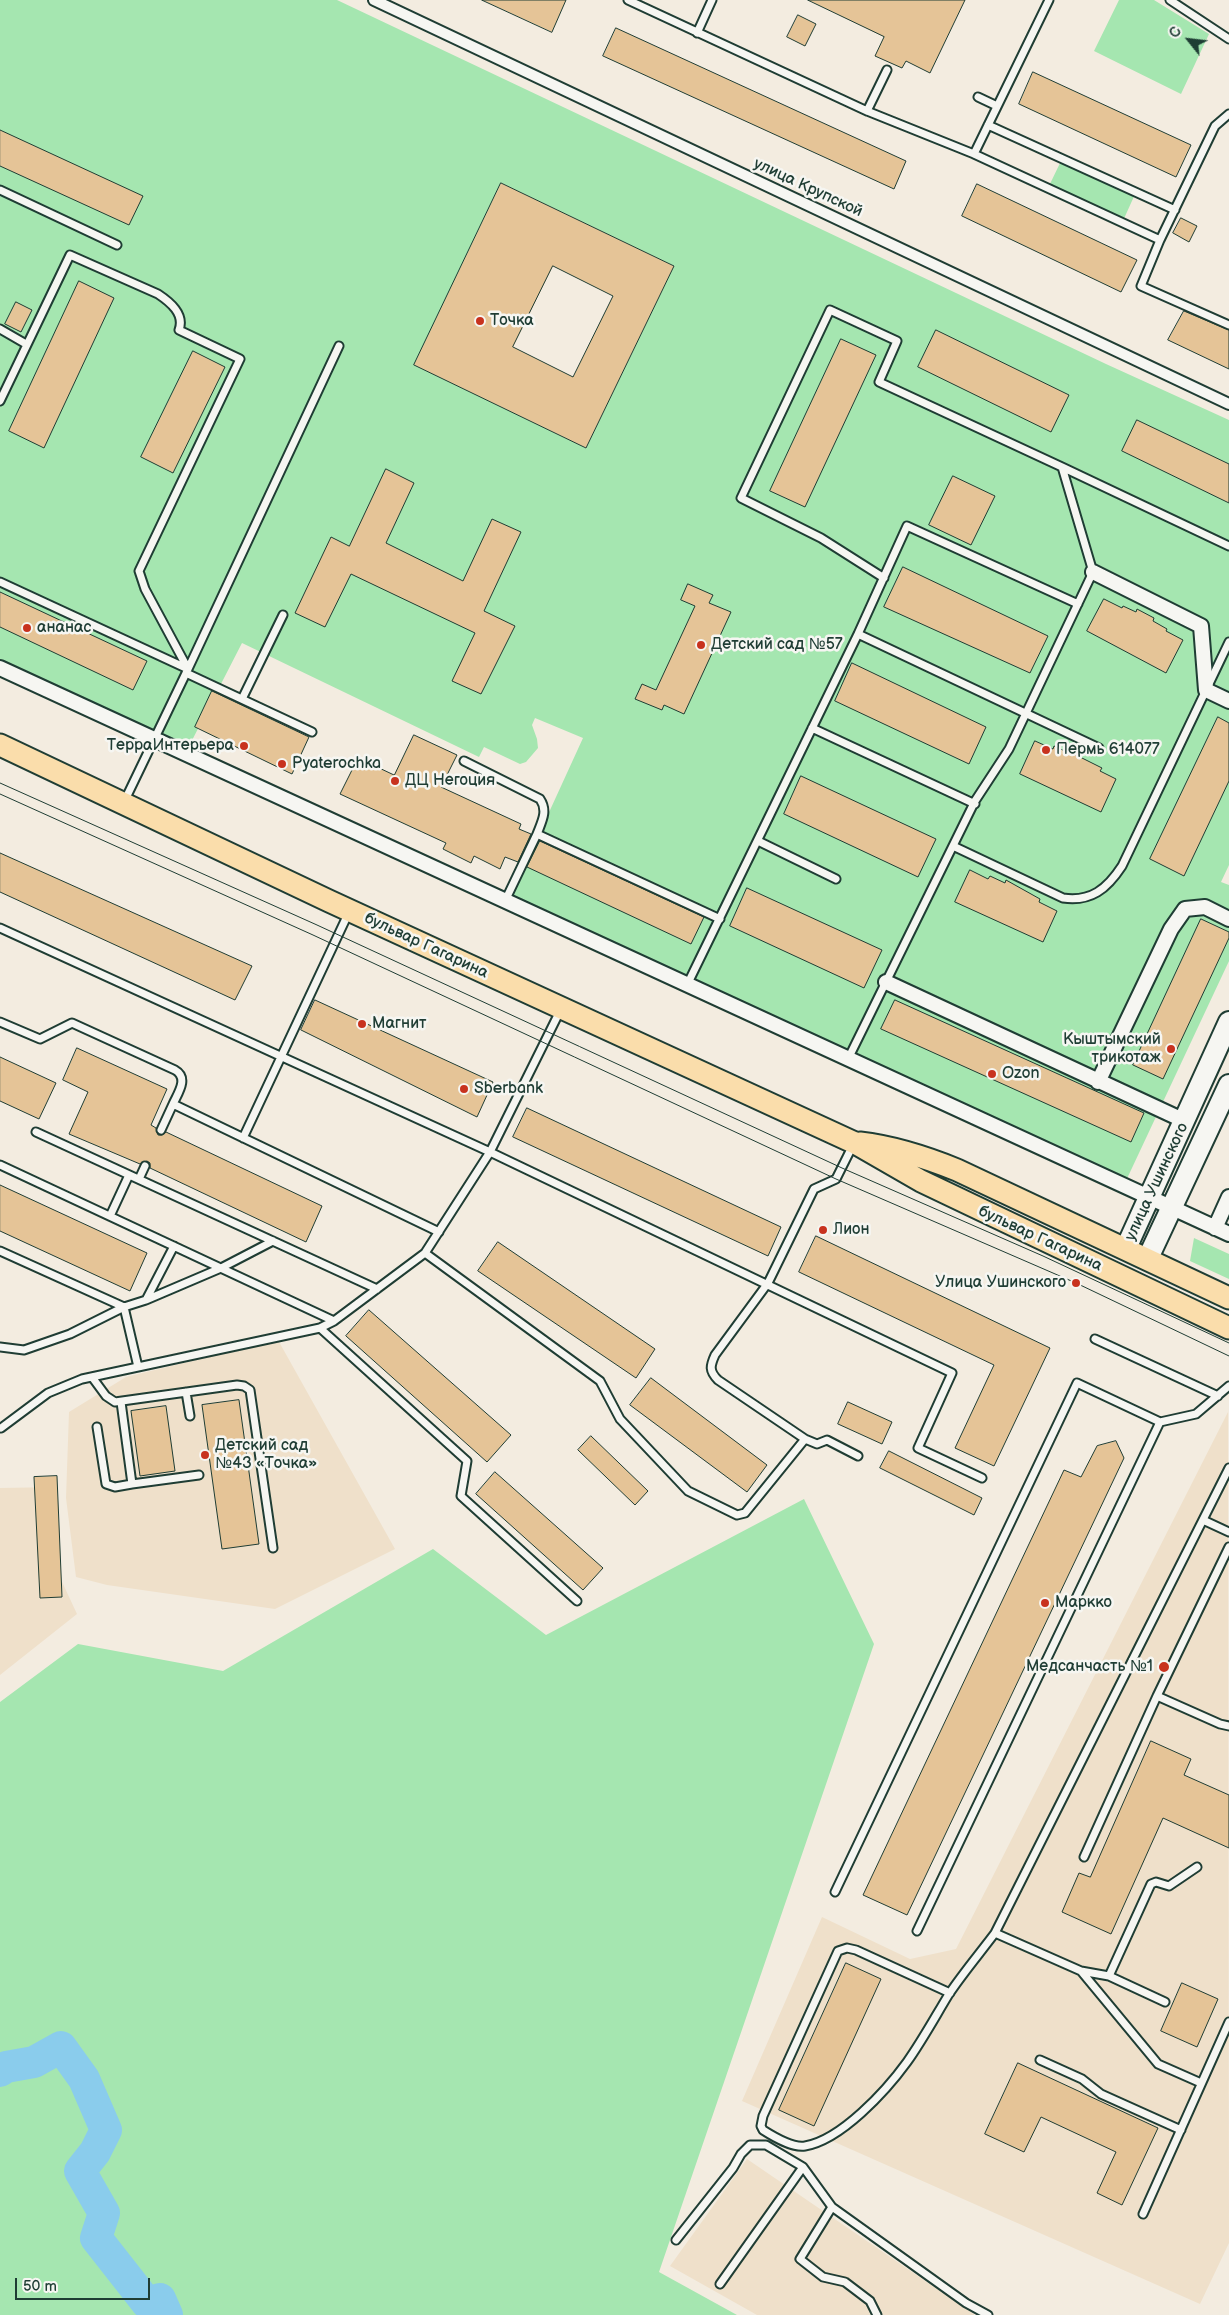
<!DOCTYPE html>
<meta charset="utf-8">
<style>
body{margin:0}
#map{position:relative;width:1229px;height:2315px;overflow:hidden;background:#f3ece0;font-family:"Balsamiq Sans",sans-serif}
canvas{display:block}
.north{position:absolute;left:1164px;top:15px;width:50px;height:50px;-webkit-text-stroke:4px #f6f6f2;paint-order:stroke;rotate:299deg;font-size:14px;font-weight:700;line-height:20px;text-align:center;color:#1f3d34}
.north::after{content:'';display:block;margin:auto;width:18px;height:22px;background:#1f3d34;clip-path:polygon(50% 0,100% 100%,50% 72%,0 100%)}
.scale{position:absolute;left:15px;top:2278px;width:135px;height:22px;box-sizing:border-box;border:2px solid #1f3d34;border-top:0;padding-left:6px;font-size:15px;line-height:18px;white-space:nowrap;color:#1f3d34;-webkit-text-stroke:4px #f6f6f2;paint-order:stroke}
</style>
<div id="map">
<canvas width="1229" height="2315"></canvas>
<div class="north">С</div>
<div class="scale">50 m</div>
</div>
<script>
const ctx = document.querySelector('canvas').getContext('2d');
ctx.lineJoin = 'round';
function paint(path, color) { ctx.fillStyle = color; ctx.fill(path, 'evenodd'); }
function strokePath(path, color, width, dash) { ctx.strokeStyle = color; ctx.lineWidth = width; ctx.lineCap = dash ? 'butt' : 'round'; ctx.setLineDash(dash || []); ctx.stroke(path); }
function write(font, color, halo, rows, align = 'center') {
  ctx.font = font + ' "Balsamiq Sans",sans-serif'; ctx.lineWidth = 5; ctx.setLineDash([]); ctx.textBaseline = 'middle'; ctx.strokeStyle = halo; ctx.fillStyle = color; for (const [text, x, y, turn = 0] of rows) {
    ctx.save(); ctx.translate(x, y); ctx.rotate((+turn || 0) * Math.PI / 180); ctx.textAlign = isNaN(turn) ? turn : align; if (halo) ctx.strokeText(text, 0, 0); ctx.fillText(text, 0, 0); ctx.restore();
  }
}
const built = new Path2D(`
 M 278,1340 L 395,1549 L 275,1609 L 107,1585 L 76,1577 L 66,1498 L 69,1412 L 126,1377 Z
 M 1228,1412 L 1229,2243 L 1200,2304 L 742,2101 L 822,1917 L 910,1959 L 956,1949 Z
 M 58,1487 L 57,1571 L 77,1614 L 0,1675 L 0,1488 Z
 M 747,2159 L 975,2315 L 757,2315 L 670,2266 Z`);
const green = new Path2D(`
 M 0,0 L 337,0 L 1106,364 L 1229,420 L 1229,865 L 1221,882 L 1229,885 L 1229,961 L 1124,1185 L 508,902 L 583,738 L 535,718 L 532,725 L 537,739 L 538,748 L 526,762 L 520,764 L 484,747 L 479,757 L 242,643 L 185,754 L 0,668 ZM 501,183 L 674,266 L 586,448 L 415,365 Z
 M 1119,0 L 1154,0 L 1209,34 L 1181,94 L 1094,51 Z
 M 1062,159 L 1136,192 L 1122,223 L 1048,188 Z
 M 1194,1238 L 1229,1254 L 1229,1279 L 1190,1261 Z
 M 804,1499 L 874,1644 L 659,2272 L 737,2315 L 0,2315 L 0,1702 L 78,1644 L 223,1671 L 433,1549 L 546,1635 Z`);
const river = new Path2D(`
 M 0,2071 L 6,2067 L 34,2062 L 61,2047 L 84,2079 L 106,2130 L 95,2152 L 80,2171 L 104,2213 L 96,2238 L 147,2303 L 160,2299 L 167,2315`);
const building = new Path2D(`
 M 482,0 L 566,0 L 552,32 Z
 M 808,0 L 965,0 L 930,73 L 906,61 L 902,68 L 875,56 L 884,37 Z
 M 798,15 L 816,24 L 805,46 L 787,37 Z
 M 616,28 L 906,161 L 894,189 L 603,56 Z
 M 1033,72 L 1191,145 L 1176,177 L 1019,104 Z
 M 0,130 L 143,196 L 129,225 L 0,166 Z
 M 501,183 L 674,266 L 586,448 L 414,365 ZM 553,266 L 613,296 L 573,377 L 513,347 Z
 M 977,184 L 1137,260 L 1121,292 L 962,216 Z
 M 1181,218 L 1197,226 L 1189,242 L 1173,233 Z
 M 79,281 L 114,298 L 44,448 L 9,431 Z
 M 16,302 L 32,310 L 21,332 L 5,324 Z
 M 1184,311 L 1229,330 L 1229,369 L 1168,340 Z
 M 936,330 L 1069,395 L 1051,432 L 918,367 Z
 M 841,339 L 876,355 L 805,507 L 770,491 Z
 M 193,351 L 225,367 L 173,473 L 141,457 Z
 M 1137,420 L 1229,464 L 1229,503 L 1122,451 Z
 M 386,469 L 414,483 L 386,543 L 463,581 L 492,519 L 521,532 L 484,611 L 515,626 L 481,694 L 452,681 L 475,633 L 351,574 L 325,627 L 295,613 L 331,537 L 349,546 Z
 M 953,476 L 995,496 L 971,545 L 929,525 Z
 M 903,567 L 1048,636 L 1030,673 L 884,607 Z
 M 688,584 L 713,595 L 709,603 L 731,612 L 684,714 L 664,705 L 662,710 L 635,699 L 642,684 L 656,690 L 695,606 L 681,600 Z
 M 0,592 L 147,661 L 133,690 L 0,627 Z
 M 1104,599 L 1122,608 L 1123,606 L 1136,612 L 1137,609 L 1154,618 L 1153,621 L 1167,629 L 1166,631 L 1183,640 L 1166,673 L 1087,631 Z
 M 852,663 L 986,727 L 969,764 L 835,701 Z
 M 212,691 L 309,737 L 292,774 L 195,727 Z
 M 1218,717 L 1229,723 L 1229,781 L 1184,876 L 1150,859 Z
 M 414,735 L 457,755 L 441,787 L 521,824 L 519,829 L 531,834 L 518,862 L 505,857 L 500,869 L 474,856 L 471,863 L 443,849 L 446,843 L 340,794 L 358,758 L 394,775 Z
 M 1035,741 L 1053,749 L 1054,746 L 1069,753 L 1070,752 L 1102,768 L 1100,771 L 1116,779 L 1101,812 L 1020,774 Z
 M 801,776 L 936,839 L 918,877 L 784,814 Z
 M 540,841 L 704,917 L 691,944 L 527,867 Z
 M 0,853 L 252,966 L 235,1000 L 0,892 Z
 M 970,870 L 988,879 L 990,876 L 1005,883 L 1006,880 L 1040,899 L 1039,902 L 1057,911 L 1043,942 L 955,902 Z
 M 747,888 L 882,950 L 864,988 L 730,926 Z
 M 1201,919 L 1229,932 L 1229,938 L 1163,1079 L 1133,1065 Z
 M 315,1000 L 493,1082 L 477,1117 L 301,1030 Z
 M 895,1000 L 1144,1113 L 1131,1142 L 881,1029 Z
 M 77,1048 L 167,1089 L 151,1125 L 156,1128 L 158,1135 L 162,1135 L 166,1132 L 322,1206 L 306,1242 L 150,1168 L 150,1163 L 147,1161 L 140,1164 L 69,1134 L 88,1092 L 63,1080 Z
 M 0,1057 L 56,1083 L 39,1119 L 0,1101 Z
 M 527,1108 L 781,1227 L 768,1256 L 513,1137 Z
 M 0,1185 L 147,1253 L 130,1291 L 0,1231 Z
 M 816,1236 L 1050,1348 L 994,1466 L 955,1448 L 994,1365 L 799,1272 Z
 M 498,1242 L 655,1349 L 636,1378 L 478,1271 Z
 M 369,1310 L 511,1435 L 487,1462 L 346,1336 Z
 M 651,1378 L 767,1465 L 747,1492 L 630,1405 Z
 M 239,1400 L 259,1544 L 222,1549 L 202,1405 Z
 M 848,1402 L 892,1422 L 882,1444 L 838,1424 Z
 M 166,1406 L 175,1471 L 140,1476 L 131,1411 Z
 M 591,1436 L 648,1491 L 635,1505 L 578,1450 Z
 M 1116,1441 L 1124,1458 L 907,1915 L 863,1895 L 1064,1470 L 1081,1477 L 1097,1446 Z
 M 889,1451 L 982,1498 L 974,1515 L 880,1468 Z
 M 495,1472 L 603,1568 L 583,1590 L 476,1494 Z
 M 57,1476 L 62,1597 L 40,1598 L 34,1477 Z
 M 1151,1741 L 1191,1759 L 1184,1775 L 1229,1795 L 1229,1848 L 1163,1818 L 1111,1934 L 1062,1912 L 1079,1873 L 1090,1877 Z
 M 846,1963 L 881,1979 L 814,2126 L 779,2110 Z
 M 1182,1983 L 1218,1999 L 1197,2047 L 1161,2031 Z
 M 1018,2063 L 1158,2128 L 1122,2205 L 1097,2193 L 1116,2152 L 1041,2117 L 1024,2152 L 985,2134 Z`);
const service = new Path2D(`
 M 628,0 L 867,111 L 974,154 L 1160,240
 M 1170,0 L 1229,39
 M 697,33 L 712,0
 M 978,97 L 997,106
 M 867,111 L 887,70
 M 1229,114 L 1215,126 L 1160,240 L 1141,286 L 1229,325
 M 988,125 L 1175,210
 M 974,154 L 1049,0
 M 0,190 L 117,245
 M 0,329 L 26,344
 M 0,401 L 70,255 L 158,294 C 170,302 185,314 179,330 L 240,359 L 139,571 L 145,589 L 188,669
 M 1062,467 L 1229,546
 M 0,582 L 188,669 L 124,802
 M 858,634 L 1099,748
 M 188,669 L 339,346
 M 186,673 L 312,732
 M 242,699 L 283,615
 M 812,728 L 975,804
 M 464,761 L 540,799 C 548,811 542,821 537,834
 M 758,841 L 836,879
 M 953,846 L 1063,898 C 1091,902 1107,889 1122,866 L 1229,642
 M 505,901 L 537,834 L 720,919
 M 0,928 L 490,1152 L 952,1373 L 918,1448 L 982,1478
 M 687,985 L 858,634 L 907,526 L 1078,604
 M 0,1022 L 40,1039 L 72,1023 L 175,1070 C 189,1078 178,1093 173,1104 L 439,1232
 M 848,1059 L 975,801 L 1009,749 L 1093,572 L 1062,467 L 879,382 L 897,341 L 830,310 L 741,498 L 821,538 L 884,578
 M 161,1130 L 173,1104
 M 36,1132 L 377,1289
 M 243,1138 L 349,912
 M 0,1165 L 334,1321
 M 139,1179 L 145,1166
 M 110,1216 L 129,1175
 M 0,1251 L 124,1307 L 146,1300 L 174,1246
 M 425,1253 L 600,1381 L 620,1419 L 688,1491 L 737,1515 L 745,1513 L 805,1439 L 718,1380 C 709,1371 710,1366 715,1355 L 768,1283 L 814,1189 L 836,1179 L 853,1145
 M 146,1300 L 221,1268 L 273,1241
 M 320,1328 L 467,1461 L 461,1496 L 577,1601
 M 1095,1339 L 1218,1396
 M 0,1347 L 24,1350 L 70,1334 L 124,1307 L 138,1367 L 82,1379 L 48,1393 L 1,1428
 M 138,1367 L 320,1328 L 334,1321 L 425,1253 L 490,1152 L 561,1009
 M 92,1377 L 106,1396 L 115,1402 L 237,1385 L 244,1386 L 250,1390 L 273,1548
 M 186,1392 L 190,1416
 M 121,1402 L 132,1484 L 199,1475
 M 1160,1422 L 1196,1414 L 1229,1386
 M 97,1427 L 106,1484 L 115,1487 L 132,1484
 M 805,1439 L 817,1444 L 827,1440 L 858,1456
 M 1203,1520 L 1229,1532
 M 1157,1696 L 1220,1724 L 1229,1726
 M 1084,1857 L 1157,1696 L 1229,1547
 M 835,1892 L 1077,1383 L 1160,1422 L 917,1931
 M 995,1933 L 1081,1971 L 1158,2064 L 1201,2083
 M 1081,1971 L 1109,1976 L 1165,2002
 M 1109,1976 L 1151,1884 L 1156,1882 L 1169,1886 L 1197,1867
 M 950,1993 L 856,1950 L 847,1948 L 838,1951 L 763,2116 L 761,2126 L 763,2130 C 774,2137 792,2148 805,2146 C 841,2140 886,2091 907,2062 C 922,2041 935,2017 949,1994 C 963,1973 980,1953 995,1933 L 1229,1468
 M 1040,2060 L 1082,2079 L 1101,2094 L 1181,2130
 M 832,2207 L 800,2259 L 823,2277 L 845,2282 L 870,2301 L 877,2315
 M 1143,2214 L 1229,2022
 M 676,2240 L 733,2168 L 741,2154 L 750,2145 L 766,2145 L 803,2167 L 832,2207 L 966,2303 L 988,2315
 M 720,2284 L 803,2167`);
const pedestrian = new Path2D(`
 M 374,0 L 1229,404`);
const minor = new Path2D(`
 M 1093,572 L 1201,626 L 1206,690 L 1229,701
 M 0,668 L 1229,1234
 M 886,982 L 1185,1121
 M 1098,1082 L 1171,929 L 1185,909 L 1205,907 L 1229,919
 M 1215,1228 L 1229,1197`);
const secondary = new Path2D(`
 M 1126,1248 L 1229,1022
 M 1148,1258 L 1229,1085`);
const primary = new Path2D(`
 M 0,745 L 329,901 L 855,1143 L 921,1181 L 1229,1328
 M 860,1143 C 895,1147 925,1157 957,1170 L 1229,1298`);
const tram = new Path2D(`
 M 0,783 L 317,925 L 842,1168 L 1043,1256 L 1229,1343
 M 0,794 L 313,935 L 836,1179 L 1076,1283 L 1229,1356`);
const markers = [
 [480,321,5,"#c8321e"],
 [27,628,5,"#c8321e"],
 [701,645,5,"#c8321e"],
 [244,746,5,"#c8321e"],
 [1046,750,5,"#c8321e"],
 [282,764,5,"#c8321e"],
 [395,781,5,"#c8321e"],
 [362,1024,5,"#c8321e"],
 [1171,1049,5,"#c8321e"],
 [992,1074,5,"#c8321e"],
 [464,1089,5,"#c8321e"],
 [823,1230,5,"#c8321e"],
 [1076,1283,5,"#c8321e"],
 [205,1455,5,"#c8321e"],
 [1045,1603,5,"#c8321e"],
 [1164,1667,6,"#c8321e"]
];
const streetNames = [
 ["улица Крупской",808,188,25],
 ["бульвар Гагарина",426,946,25],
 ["улица Ушинского",1157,1182,-65],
 ["бульвар Гагарина",1040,1239,25]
];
const poiNames = [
 ["Точка",490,321],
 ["ананас",37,628],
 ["Детский сад №57",711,645],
 ["ТерраИнтерьера",234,746,"right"],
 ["Пермь 614077",1056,750],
 ["Pyaterochka",292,764],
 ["ДЦ Негоция",405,781],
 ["Магнит",372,1024],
 ["Кыштымский",1161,1040,"right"],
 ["трикотаж",1161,1058,"right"],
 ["Ozon",1002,1074],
 ["Sberbank",474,1089],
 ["Лион",833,1230],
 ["Улица Ушинского",1066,1283,"right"],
 ["Детский сад",215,1446],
 ["№43 «Точка»",215,1464],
 ["Маркко",1055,1603],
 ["Медсанчасть №1",1153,1667,"right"]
];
paint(built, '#efe0ca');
paint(green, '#a5e6b0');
strokePath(river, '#8accec', 32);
paint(building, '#e5c497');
strokePath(building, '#1f3d34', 1);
strokePath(service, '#1f3d34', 11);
strokePath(pedestrian, '#1f3d34', 14);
strokePath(minor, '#1f3d34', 18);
strokePath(secondary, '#1f3d34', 24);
strokePath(primary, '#1f3d34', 25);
strokePath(service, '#f6f6f2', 7);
strokePath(pedestrian, '#f6f6f2', 10);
strokePath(minor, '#f6f6f2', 14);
strokePath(secondary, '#f6f6f2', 20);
strokePath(primary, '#faddab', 21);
strokePath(tram, '#1f3d34', 1);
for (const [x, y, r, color] of markers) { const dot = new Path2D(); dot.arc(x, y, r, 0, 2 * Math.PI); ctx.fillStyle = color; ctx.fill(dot); strokePath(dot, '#f6f6f2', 2); }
write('16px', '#1f3d34', '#f6f6f2', streetNames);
write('16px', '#1f3d34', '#f6f6f2', poiNames, 'left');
</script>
